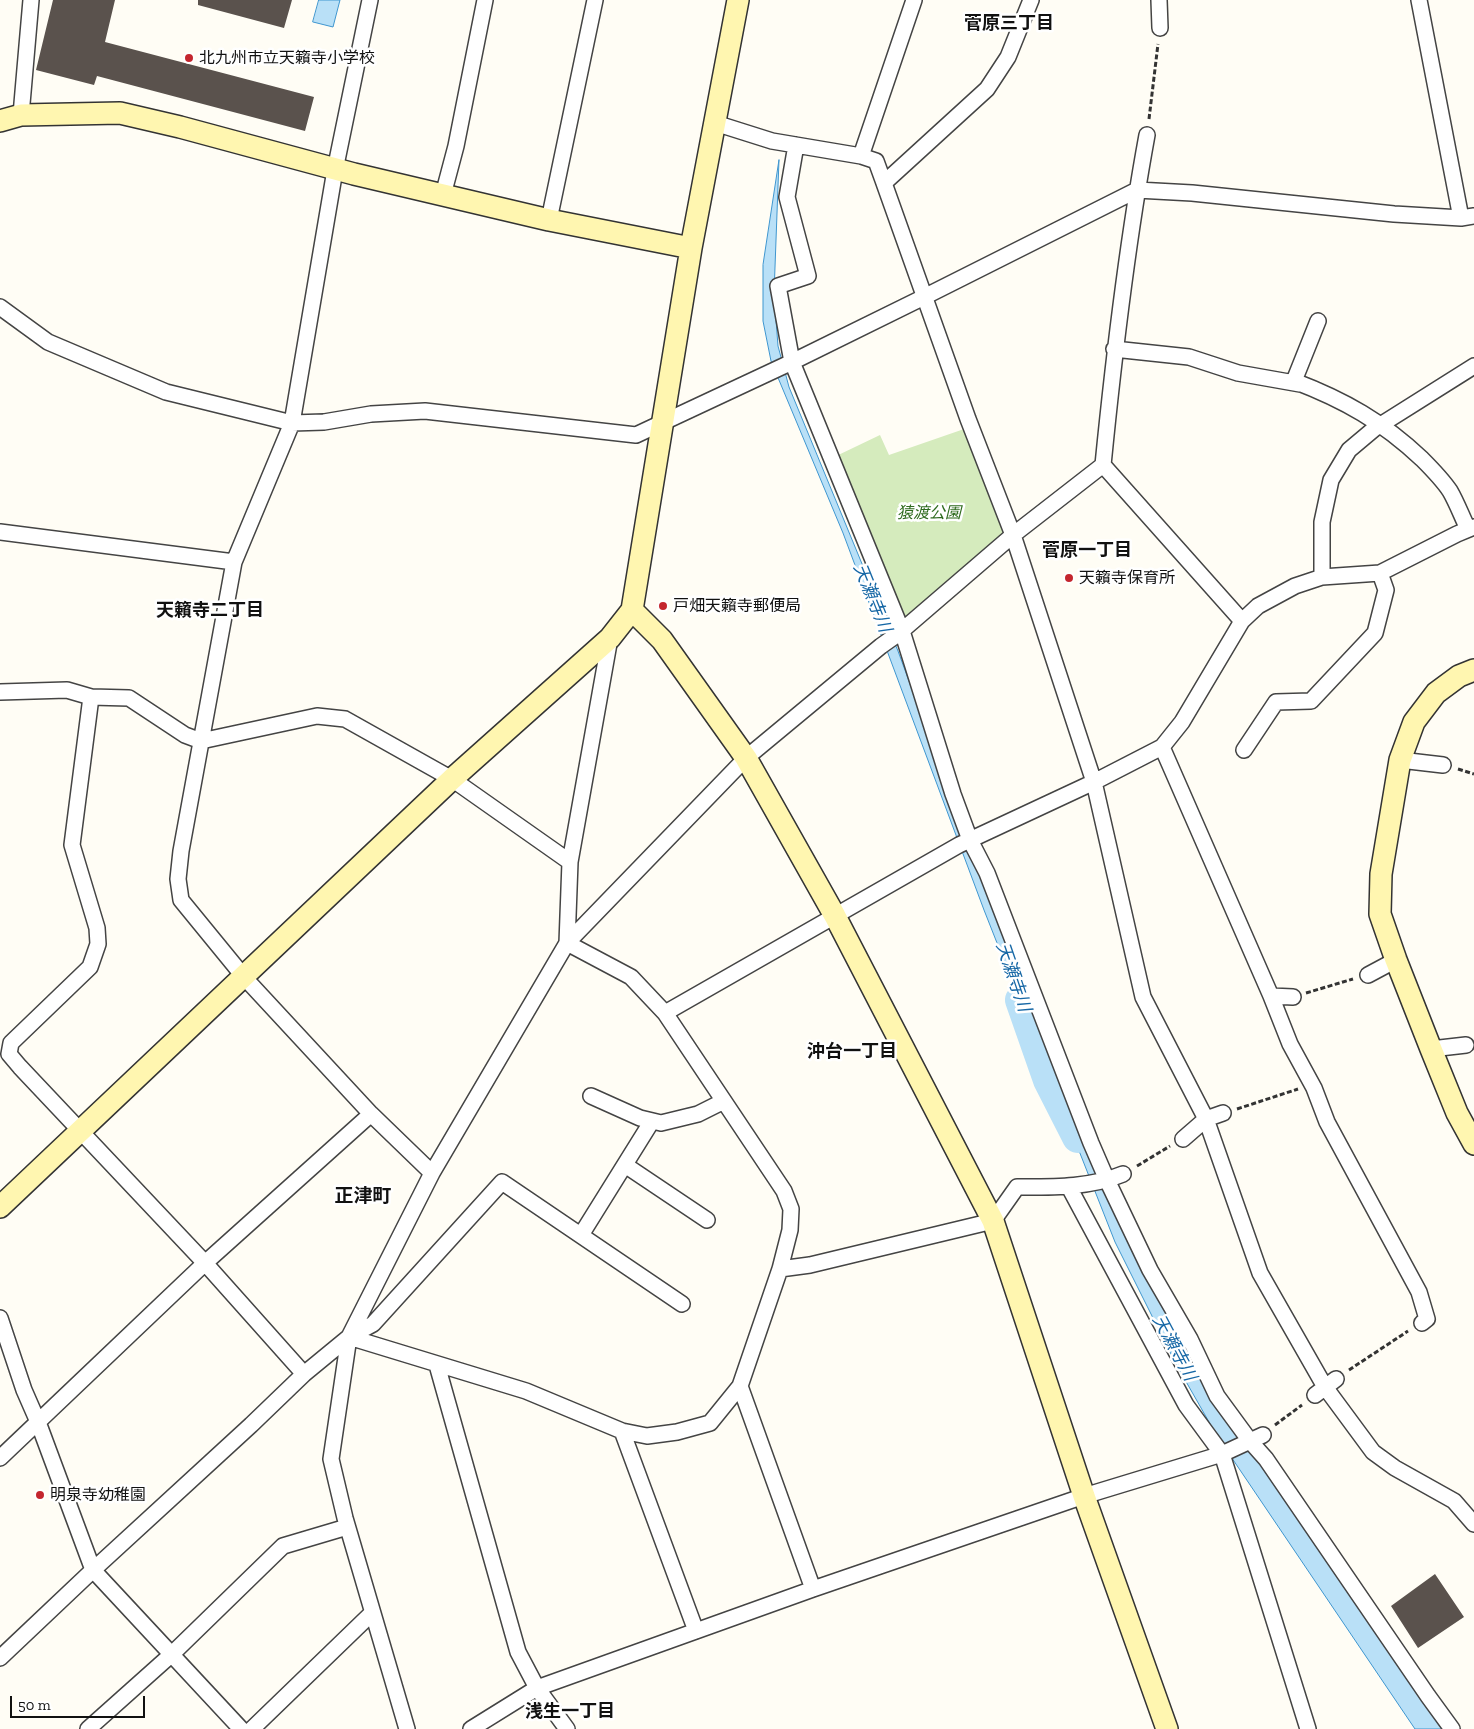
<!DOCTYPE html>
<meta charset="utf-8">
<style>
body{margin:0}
#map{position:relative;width:1474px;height:1729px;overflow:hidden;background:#fffdf5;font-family:"Zilla Slab",serif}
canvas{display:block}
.scale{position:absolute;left:10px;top:1696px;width:135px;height:22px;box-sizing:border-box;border:2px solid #111;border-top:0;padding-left:6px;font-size:15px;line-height:18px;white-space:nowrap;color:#111;-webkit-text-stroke:4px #fff;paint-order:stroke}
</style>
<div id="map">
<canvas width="1474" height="1729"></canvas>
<div class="scale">50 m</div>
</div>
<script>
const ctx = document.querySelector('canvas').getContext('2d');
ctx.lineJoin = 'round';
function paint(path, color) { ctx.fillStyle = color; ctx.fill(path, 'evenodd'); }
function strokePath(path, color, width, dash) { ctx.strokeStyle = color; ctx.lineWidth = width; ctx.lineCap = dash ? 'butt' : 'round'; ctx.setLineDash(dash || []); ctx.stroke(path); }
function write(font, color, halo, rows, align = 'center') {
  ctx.font = font + ' "Zilla Slab","Noto Sans JP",serif'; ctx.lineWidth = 5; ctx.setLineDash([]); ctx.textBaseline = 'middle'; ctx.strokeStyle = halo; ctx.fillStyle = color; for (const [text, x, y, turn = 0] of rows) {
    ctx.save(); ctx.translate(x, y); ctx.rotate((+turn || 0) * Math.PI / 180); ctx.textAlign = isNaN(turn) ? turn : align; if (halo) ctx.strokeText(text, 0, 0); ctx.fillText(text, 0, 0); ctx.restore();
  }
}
const green = new Path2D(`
 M 967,428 L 1009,533 L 904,624 L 832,458 L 880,435 L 889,455 Z`);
const water = new Path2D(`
 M 319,0 L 340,0 L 333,27 L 313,22 Z
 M 779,160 L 774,294 L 778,346 L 789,387 L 898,651 L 975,862 L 1174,1327 L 1222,1411 L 1274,1483 L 1443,1729 L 1415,1729 L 1217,1436 L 1176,1364 L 1115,1242 L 984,910 L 843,533 L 771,361 L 763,321 L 763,265 Z`);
const river = new Path2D(`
 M 1021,1000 L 1049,1080 L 1078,1137`);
const building = new Path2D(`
 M 53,0 L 115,0 L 105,42 L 314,97 L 305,131 L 97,76 L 94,85 L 36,70 Z
 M 198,0 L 292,0 L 284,28 L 198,5 Z
 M 1435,1574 L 1464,1617 L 1418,1648 L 1391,1606 Z`);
const path = new Path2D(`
 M 1149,119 L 1158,44
 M 1458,769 L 1474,774
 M 1306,993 L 1353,979
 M 1237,1109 L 1298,1089
 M 1137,1166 L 1170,1146
 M 1349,1370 L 1408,1331
 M 1275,1425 L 1302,1405`);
const street = new Path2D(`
 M 370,0 L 335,170 L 292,423 L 234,562 L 181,851 L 178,879 L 181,900 L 244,977 L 371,1114 L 432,1173
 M 1159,0 L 1160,28
 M 1419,0 L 1461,218
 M 21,115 L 31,0
 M 715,123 L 772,141 L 861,156 L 876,161 L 884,183
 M 1147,135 C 1127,244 1114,354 1103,465 L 1013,535 L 1094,782 L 1143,997 L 1206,1119 L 1260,1273 L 1325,1387 L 1373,1452 L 1395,1468 L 1454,1501 L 1474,1524
 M 796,145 L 787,197 L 808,276 L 778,286 L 792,362 L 902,631 L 953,794 L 970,840 L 987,873 L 1091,1143 L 1107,1180 L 1150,1270 L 1190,1339 L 1217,1396 L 1250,1441 L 1266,1459 L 1428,1696 L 1452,1729
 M 861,156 L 914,0
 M 443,195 L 456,146 L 485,0
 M 549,220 L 595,0
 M 0,307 L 48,342 L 166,392 L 292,423 L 324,422 L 371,414 L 425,411 L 636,435 L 792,362 L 924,297 L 1137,190 L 1192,193 L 1394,214 L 1461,218 L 1474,216
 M 1318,321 L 1294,381 C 1344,400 1383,422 1422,459 C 1432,469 1442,479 1450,491 C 1457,503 1462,517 1468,529
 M 1114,349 L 1189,357 L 1238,373 L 1300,384
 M 1103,465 L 1242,621
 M 0,532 L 234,562
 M 1322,577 L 1322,522 L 1331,480 L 1349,450 L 1374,429 L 1474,366
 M 0,692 L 67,690 L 91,697 L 129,698 L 185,735 L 201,741 L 317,716 L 345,719 L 452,779 L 570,862
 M 91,697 L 72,845 L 97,928 L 98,944 L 90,967 L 11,1043 L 9,1054 L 20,1067 L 205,1263 L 304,1374
 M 1162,747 L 1271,996 L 1290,1044 L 1314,1088 L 1327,1122 L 1419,1292 L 1427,1319 L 1422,1323
 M 1244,750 L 1276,702 L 1311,701 L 1375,633 L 1386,590 L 1380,573
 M 1400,760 L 1443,765
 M 567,943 L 570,862 L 610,638
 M 1368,975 L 1396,960
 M 1271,996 L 1293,997
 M 665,1013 L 959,845 L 1094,782 L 1162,747 L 1182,722 L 1242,621 L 1258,606 L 1295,586 L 1322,577 L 1380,573 L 1457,534 L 1474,527
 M 1431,1049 L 1466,1045
 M 591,1096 L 640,1118 L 661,1123 L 698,1114 L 724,1101
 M 1183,1139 L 1206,1119 L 1223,1113
 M 625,1165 L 707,1220
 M 1069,1187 L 1186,1405 L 1222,1454 L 1308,1729
 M 581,1235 L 652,1121
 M 780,1269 L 810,1265 L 993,1221 L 1017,1187 C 1053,1187 1089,1188 1123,1174
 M 0,1318 L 24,1390 L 38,1422 L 93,1570 L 241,1729
 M 349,1337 L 526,1391 L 622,1431 L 647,1436 L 677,1432 L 710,1423 L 740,1386 L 780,1269 L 790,1230 L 791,1209 L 784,1191 L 665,1013 L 631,977 L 567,943
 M 437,1365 L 518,1652 L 537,1688 L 567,1729
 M 740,1386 L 813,1589
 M 1315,1395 L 1336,1379
 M 622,1431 L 696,1631
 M 0,1458 L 205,1263 L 371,1114
 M 0,1658 L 93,1570 L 251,1425 L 304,1374 L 349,1337 L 373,1324 L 502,1182 L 682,1304
 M 88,1729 L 172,1654 L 283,1546 L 347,1527
 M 252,1729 L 372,1613
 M 407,1729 L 345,1518 L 331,1459 L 349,1337 L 432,1173 L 567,943 L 746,758 L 881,646 L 898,634 L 1013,535 L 968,419 L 884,183 L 987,89 L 1008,57 L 1031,0
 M 471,1729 L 537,1688 L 813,1589 L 1084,1496 L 1222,1454 L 1263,1435`);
const secondary = new Path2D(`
 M 0,121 L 21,115 L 120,113 L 180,127 L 354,174 L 549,220 L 691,248
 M 632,610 L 662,640 L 746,758 L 835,916 L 993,1221 L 1084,1496 L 1167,1729
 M 1474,670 L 1459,676 L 1436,693 L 1414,722 L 1400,760 L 1381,874 L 1380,914 L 1396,960 L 1431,1049 L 1457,1113 L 1474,1144
 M 0,1207 L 452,779 L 610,638 L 632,610 L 691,248 L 738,0`);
const markers = [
 [189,58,5,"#c4262e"],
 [1069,578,5,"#c4262e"],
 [663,606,5,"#c4262e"],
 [40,1495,5,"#c4262e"]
];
const poiNames = [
 ["北九州市立天籟寺小学校",199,58],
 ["天籟寺保育所",1079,578],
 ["戸畑天籟寺郵便局",673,606],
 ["明泉寺幼稚園",50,1495]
];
const parkNames = [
 ["猿渡公園",929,513]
];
const neighbourhoodNames = [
 ["菅原三丁目",1009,24],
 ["菅原一丁目",1087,551],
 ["天籟寺二丁目",210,611],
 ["沖台一丁目",852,1052],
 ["浅生一丁目",570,1712]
];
const waterNames = [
 ["天瀬寺川",872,598,68],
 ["天瀬寺川",1013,977,71],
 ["天瀬寺川",1174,1348,62]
];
const quarterNames = [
 ["正津町",363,1197]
];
paint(green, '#d5ebbd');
paint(water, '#b9e0f7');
strokePath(water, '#3f96cf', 1);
strokePath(river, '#b9e0f7', 32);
paint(building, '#5a524d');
strokePath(street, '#444', 18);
strokePath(secondary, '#333', 24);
strokePath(path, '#333', 3, [5, 2.5]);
strokePath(street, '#fff', 15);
strokePath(secondary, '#fff6b0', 21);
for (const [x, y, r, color] of markers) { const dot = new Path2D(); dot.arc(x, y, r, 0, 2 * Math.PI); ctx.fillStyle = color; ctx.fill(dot); strokePath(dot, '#fff', 2); }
write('16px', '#111', '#fff', poiNames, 'left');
write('italic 16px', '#2f6b1f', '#fff', parkNames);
write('bold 18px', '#111', '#fff', neighbourhoodNames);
write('italic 18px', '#1768a6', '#fff', waterNames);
write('bold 19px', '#111', '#fff', quarterNames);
</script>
